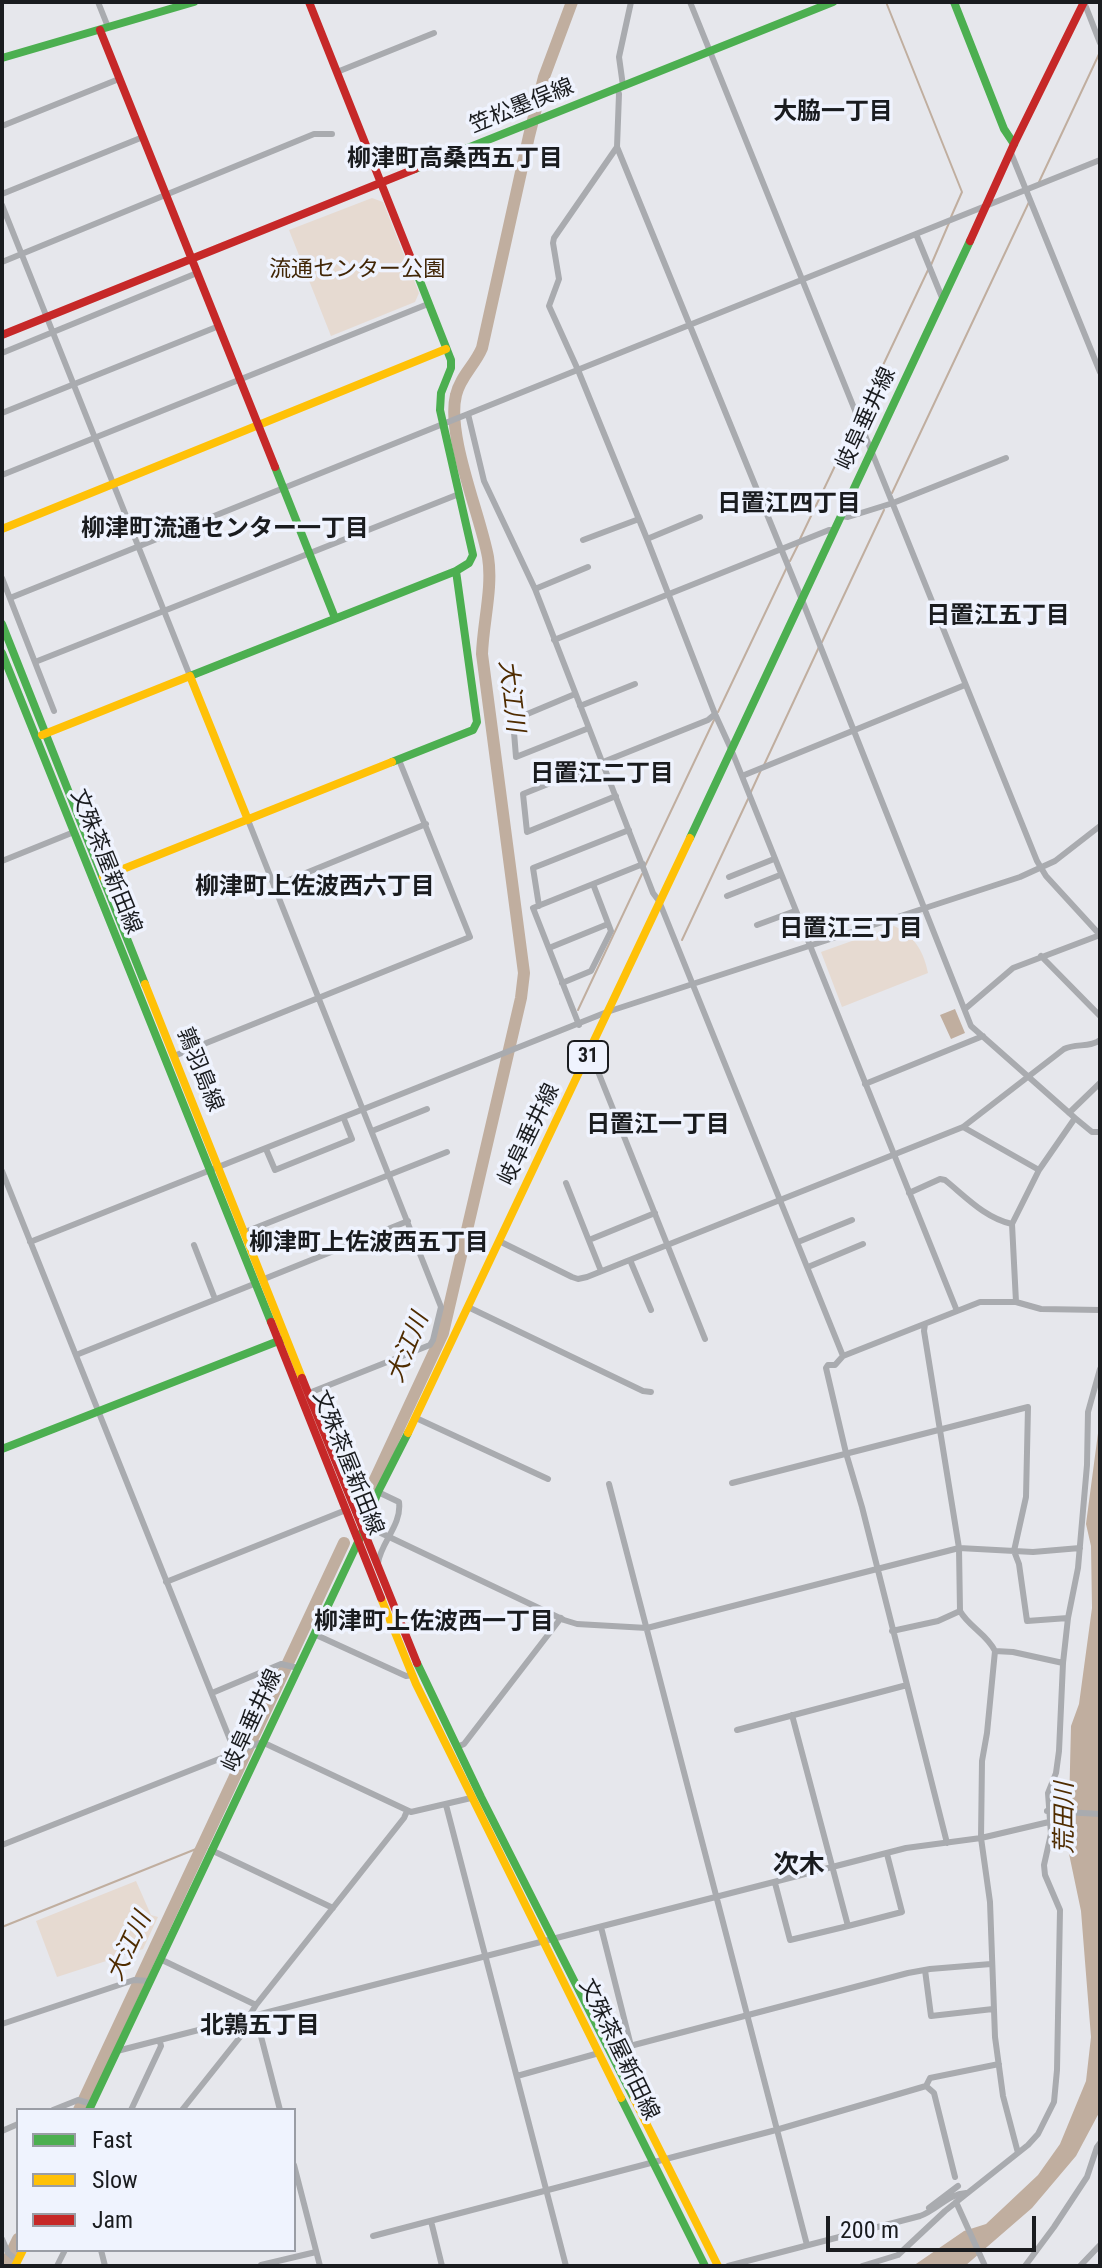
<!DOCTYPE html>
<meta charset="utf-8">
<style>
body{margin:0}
#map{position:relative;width:1102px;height:2268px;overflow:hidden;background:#e6e7ec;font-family:"Roboto Condensed",sans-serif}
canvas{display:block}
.frame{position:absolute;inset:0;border:4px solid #1a1c1f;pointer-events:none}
.legend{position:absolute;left:16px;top:2108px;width:280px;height:144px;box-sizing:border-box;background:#eff3fe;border:2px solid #9a9da5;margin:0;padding:10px 14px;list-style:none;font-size:24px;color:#1a1c1f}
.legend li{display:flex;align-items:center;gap:16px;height:40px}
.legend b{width:40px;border:2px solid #9a9da5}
.scale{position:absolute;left:826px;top:2216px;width:210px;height:36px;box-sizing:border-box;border:4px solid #1a1c1f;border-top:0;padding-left:10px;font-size:24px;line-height:28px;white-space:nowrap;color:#1a1c1f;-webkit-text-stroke:6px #eff3fe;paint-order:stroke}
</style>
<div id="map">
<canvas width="1102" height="2268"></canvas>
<div class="frame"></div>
<ul class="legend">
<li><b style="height:10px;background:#4caf50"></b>Fast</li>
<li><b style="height:10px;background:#ffc107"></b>Slow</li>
<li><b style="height:10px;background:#c62828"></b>Jam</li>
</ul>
<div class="scale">200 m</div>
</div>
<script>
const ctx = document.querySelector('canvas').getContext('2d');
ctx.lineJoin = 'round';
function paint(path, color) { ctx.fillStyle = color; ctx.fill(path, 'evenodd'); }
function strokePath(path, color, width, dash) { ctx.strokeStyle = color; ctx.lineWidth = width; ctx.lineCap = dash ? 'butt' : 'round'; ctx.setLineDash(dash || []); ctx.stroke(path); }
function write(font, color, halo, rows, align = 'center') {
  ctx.font = font + ' "Roboto Condensed","Noto Sans JP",sans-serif'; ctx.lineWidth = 7; ctx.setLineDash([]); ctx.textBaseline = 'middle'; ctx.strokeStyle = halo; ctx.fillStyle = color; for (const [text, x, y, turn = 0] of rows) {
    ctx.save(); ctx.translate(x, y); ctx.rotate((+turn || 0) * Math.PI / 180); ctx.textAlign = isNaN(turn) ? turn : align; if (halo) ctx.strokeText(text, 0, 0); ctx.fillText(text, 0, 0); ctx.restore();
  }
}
const green = new Path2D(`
 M 372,198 L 383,202 L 419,293 L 415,302 L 331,336 L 289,230 Z
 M 894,926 C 914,935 924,952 928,973 L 842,1007 L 821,952 Z
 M 136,1881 L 151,1915 L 158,1917 L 143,1949 L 57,1977 L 36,1921 Z`);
const water = new Path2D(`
 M 955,1009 L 965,1033 L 951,1039 L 940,1015 Z
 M 1100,1418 L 1100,2111 L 1076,2156 L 1032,2208 L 965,2266 L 913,2266 L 964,2231 L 986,2224 L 1038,2175 L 1060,2144 L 1086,2081 L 1091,2037 L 1081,1911 L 1068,1849 L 1071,1726 L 1079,1704 L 1092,1608 L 1091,1546 L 1086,1524 Z`);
const stream = new Path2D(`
 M 886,2 L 962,192 L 951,217
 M 1039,182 L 1100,52
 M 931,265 L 949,223
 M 859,416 L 928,270
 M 892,493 L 1029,202
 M 800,539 L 856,422
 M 790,561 L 798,545
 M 822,642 L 884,510
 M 718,712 L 787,567
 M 764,765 L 819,647
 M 750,794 L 761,770
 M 644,868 L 715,718
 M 682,940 L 748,799
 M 578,1010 L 642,874
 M 2,1927 L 201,1847`);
const river = new Path2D(`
 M 371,1488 L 443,1333 L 521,998 L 524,973 L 482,654 C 483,623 493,587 488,557 C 480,514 446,435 456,395 C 460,377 475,365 482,348 L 529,136 L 544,77 L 572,2
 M 79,2110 L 344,1543
 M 5,2266 L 18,2239`);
const street = new Path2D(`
 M 98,2 L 108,27
 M 690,2 L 1037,861 L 1046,876 L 1100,935
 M 1084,2 L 1100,43
 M 337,72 L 434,33
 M 623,86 L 619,57 L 631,2
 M 617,88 L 619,94 L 617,147 L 802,600 L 971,1026 L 1075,1118 L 1039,1170 L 1012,1224 L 1016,1302
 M 2,126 L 119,79
 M 617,147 L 554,238 L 553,243 L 559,279 L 549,306 L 578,370 L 647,539 L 715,714 L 731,749 L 957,1311
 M 1011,153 L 1100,372
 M 2,194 L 143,137
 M 2,205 L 190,676
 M 916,234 L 943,300
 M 2,262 L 314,134 L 332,134
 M 2,353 L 197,273
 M 2,413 L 219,326
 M 468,414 L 484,481 L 535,589 L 653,893 L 659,901 L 843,1356
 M 2,475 L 428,304
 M 841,516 L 848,517 L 893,503 L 1006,458
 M 647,539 L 700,517
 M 583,540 L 639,519
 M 2,578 L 54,711
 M 535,589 L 588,567
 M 10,598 L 1100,160
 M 554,640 L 829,530 L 835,530
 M 35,662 L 459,494
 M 575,694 L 513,720 L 516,757 L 589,728
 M 580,706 L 635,684
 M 742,776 L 965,685
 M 616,796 L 527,832 L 523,794 L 708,720 L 715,714
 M 248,820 L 441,1307 L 433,1340 L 430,1345 L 309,1393
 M 2,861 L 74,832
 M 729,877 L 774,859
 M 274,886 L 426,824
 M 727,896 L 780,875
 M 539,906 L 533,868 L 629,830
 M 757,925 L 795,911
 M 549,948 L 608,924
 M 1041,956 L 1100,1016
 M 562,983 L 591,971 L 611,931 L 593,884
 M 965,1009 L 1013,968 L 1100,935
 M 579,1025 L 533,908 L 643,864
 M 589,1054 L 593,1059 L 705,1339
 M 174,1056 L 470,937 L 399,760
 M 865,1084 L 983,1036
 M 1069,1113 L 1100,1083
 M 1075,1118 L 1092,1132 L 1100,1132
 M 963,1127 L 1039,1170
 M 372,1131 L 427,1109
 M 266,1149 L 275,1170 L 352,1139 L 344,1119
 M 2,1171 L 235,1752
 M 566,1183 L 601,1271
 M 909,1193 L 940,1179 L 945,1180 C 966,1197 985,1218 1012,1224
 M 245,1232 L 447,1152
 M 589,1240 L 655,1213
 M 499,1241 L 572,1277 L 578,1279 L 587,1277 L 963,1127 L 1064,1049 C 1076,1043 1090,1048 1100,1040
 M 30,1242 L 607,1012 L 1020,877 L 1055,861 L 1100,826
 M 798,1242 L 852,1220
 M 194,1245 L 215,1299
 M 630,1260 L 651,1310
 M 808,1267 L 863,1244
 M 264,1279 L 408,1221
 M 468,1307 L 643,1391 L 651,1392
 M 925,1324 L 924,1331 L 959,1548 L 960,1611 C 969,1627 987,1634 995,1651 L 987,1733 L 982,1761 L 981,1838 L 990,1902 L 995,2037 L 1003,2096 L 1018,2153
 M 76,1355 L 254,1284
 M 416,1418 L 548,1479
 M 732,1483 L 1028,1407 L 1026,1497 L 1014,1551 L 1019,1564 L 1027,1621 L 1068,1618
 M 609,1484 L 807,2245
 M 364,1525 L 564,1620 L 577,1624 L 647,1628 L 959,1548 L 1033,1552 L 1080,1548
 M 378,1563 C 381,1542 402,1525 399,1502 L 378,1492
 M 166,1582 L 346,1510
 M 892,1631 L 938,1621 L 960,1611
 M 314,1634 L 406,1676 L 413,1675
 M 995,1651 L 1013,1652 L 1063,1663
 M 212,1693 L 281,1664 L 298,1668
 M 792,1715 L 848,1926 L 902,1912 L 887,1854
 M 737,1730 L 907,1685
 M 457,1747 L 464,1744 L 561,1618
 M 446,1805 L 566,2266
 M 1047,1811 L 1100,1814
 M 947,1843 L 862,1507 L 846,1453 L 826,1368 L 828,1365 L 835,1365 L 843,1356 L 980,1302 L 1016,1302 L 1041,1309 L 1100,1310
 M 2,1845 L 262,1742 L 411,1812 L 471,1798
 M 211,1850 L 333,1908
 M 775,1883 L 790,1940 L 848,1926
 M 601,1927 L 631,2046
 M 160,1959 L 256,2005
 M 925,1970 L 931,2016 L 993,2009
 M 256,2017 L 280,2110
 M 251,2019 L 251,2013 L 256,2005 L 404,1818 L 407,1811
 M 2,2024 L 134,1980 L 149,1981
 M 117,2051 L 906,1848 L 981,1838 L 1049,1822
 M 611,2051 L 908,1973 L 930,1969 L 991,1964
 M 517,2076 L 599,2053
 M 926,2086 L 934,2093 L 955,2177
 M 53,2110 L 78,2100 L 92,2104
 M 131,2110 L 161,2046 L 160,2042
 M 182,2110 L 256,2017
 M 2,2131 L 18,2124
 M 294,2165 L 320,2266
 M 956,2202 L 985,2266
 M 929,2208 L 958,2186
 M 431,2221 L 442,2266
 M 373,2236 L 776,2130 L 926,2086 L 930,2078 L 999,2064
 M 2,2239 L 8,2253 L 18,2261
 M 101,2250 L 105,2266
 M 261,2265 L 316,2252
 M 57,2266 L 65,2250
 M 728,2266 L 920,2216 C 937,2210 948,2194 966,2193
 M 862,2266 L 898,2255 L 945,2211 L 1028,2145 L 1038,2134 L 1054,2102 L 1057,2070 L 1060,1910 L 1045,1875 L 1044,1865 L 1051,1834 L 1048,1793 L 1056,1773 L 1059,1751 L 1063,1663 L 1068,1618 L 1078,1568 L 1087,1465 L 1088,1412 L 1100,1369
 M 1025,2266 L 1054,2227 L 1087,2177 L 1097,2147 L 1100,2143
 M 1080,2266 L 1100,2245`);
const fast = new Path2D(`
 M 954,2 L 1004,129 L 1014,144
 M 2,58 L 194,2
 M 415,169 L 833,2
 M 275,467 L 335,618
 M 2,624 L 145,984
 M 2,653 L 271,1322
 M 190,676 L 456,571 L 469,563 L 473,555 L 440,410 L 441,393 L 451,368 L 451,360 L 414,266
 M 392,762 L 473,730 L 477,722 L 456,571
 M 690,838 L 970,241
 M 2,1449 L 281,1340
 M 417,1663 L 481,1797 L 634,2099
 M 621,2098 L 705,2266
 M 89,2110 L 359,1540 L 378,1492 L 408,1433`);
const slow = new Path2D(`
 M 2,529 L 446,349
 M 42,735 L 190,676 L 248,820
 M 103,877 L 392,762
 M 145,984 L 302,1378
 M 408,1433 L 690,838
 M 381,1598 L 416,1684 L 621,2098
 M 634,2099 L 718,2266
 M 15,2266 L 23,2250`);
const jam = new Path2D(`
 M 309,2 L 414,266
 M 100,30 L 275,467
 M 970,241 L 1014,144 L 1084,2
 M 2,335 L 415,169
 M 271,1322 L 381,1598
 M 302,1378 L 417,1663`);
const shields = [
 [588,1057,40]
];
const shieldNames = [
 ["31",588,1057]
];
const streetNames = [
 ["笠松墨俣線",522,107,-22],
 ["岐阜垂井線",867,419,-65],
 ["文殊茶屋新田線",105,862,68],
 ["鶉羽島線",199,1070,68],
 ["岐阜垂井線",530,1135,-64],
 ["文殊茶屋新田線",347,1463,68],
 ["岐阜垂井線",253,1721,-65],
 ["文殊茶屋新田線",618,2050,64]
];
const parkNames = [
 ["流通センター公園",357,270]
];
const neighbourhoodNames = [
 ["大脇一丁目",833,113],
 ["柳津町高桑西五丁目",455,160],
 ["日置江四丁目",789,505],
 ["柳津町流通センター一丁目",225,530],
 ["日置江五丁目",998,617],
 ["日置江二丁目",602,775],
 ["柳津町上佐波西六丁目",315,888],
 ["日置江三丁目",851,930],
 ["日置江一丁目",658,1126],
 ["柳津町上佐波西五丁目",369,1244],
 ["柳津町上佐波西一丁目",434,1623],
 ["北鶉五丁目",260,2027]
];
const waterNames = [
 ["大江川",510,696,83],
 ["大江川",409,1348,-68],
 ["荒田川",1066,1818,-90],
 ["大江川",130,1947,-65]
];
const quarterNames = [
 ["次木",799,1866]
];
paint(green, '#e6dad1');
paint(water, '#c0ae9f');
strokePath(stream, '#c0ae9f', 2);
strokePath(river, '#c0ae9f', 12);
strokePath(street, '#a9abaf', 6);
strokePath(fast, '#4caf50', 8);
strokePath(slow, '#ffc107', 8);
strokePath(jam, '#c62828', 8);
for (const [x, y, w] of shields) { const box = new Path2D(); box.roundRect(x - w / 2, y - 16, w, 32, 6); ctx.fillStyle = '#eff3fe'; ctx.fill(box); strokePath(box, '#1a1c1f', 2); }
write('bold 20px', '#1a1c1f', null, shieldNames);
write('22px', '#1a1c1f', '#eff3fe', streetNames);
write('22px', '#412606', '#eff3fe', parkNames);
write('bold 24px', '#1a1c1f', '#eff3fe', neighbourhoodNames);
write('italic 24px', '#4f2c00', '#eff3fe', waterNames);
write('bold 26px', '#1a1c1f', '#eff3fe', quarterNames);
</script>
